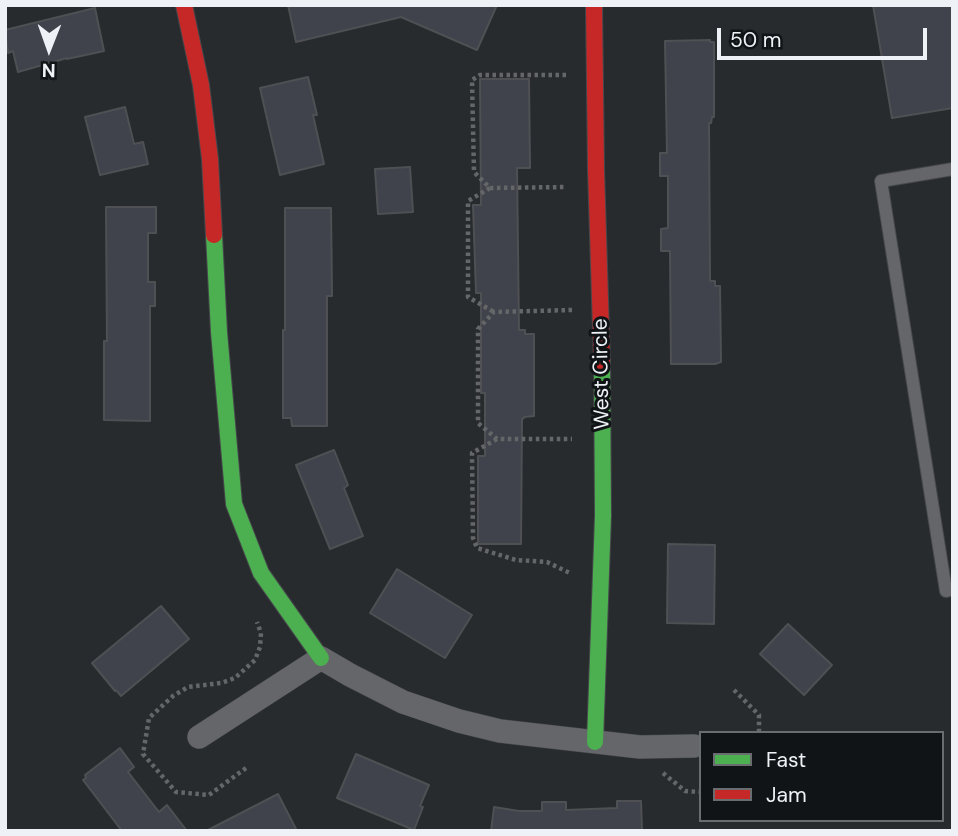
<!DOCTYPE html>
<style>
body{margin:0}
#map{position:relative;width:958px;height:836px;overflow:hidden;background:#282b2e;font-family:"DM Sans",sans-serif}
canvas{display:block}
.frame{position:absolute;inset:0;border:7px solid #eef2f6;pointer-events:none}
.legend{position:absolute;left:699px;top:731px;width:245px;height:91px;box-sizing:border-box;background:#111416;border:2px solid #696d70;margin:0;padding:9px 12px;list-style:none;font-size:21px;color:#eef2f6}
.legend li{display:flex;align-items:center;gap:14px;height:35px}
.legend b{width:35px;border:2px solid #696d70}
.north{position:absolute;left:14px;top:14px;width:70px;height:70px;-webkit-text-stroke:5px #111416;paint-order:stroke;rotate:181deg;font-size:19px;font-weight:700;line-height:28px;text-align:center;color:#eef2f6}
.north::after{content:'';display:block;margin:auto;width:24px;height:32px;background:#eef2f6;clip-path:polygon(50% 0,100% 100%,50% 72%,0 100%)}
.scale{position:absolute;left:717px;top:28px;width:210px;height:32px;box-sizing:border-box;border:4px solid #eef2f6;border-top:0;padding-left:9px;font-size:21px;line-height:24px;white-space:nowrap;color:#eef2f6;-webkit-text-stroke:5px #111416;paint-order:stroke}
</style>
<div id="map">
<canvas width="958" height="836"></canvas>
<div class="frame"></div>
<ul class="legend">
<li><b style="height:9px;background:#4caf50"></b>Fast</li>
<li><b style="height:9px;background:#c62828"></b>Jam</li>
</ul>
<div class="north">N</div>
<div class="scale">50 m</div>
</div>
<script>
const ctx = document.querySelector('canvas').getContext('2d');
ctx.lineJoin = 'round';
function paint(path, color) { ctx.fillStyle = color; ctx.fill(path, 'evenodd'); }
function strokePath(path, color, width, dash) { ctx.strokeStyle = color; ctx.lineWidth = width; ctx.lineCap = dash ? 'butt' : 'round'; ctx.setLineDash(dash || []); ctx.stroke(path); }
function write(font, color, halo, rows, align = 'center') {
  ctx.font = font + ' "DM Sans",sans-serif'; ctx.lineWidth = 6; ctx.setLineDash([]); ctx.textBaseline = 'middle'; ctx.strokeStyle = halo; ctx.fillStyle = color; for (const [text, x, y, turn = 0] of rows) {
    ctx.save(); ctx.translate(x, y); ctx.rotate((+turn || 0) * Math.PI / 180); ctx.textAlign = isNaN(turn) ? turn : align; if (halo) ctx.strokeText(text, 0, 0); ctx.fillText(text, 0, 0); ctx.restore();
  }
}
const building = new Path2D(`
 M 288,5 L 497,5 L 477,50 L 401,17 L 296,42 Z
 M 873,5 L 953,5 L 953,108 L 892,118 Z
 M 95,8 L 104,51 L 67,59 L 67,58 L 18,72 L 13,51 L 8,53 L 5,30 Z
 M 710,40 L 710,42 L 714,42 L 714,117 L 712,117 L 711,123 L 709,123 L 710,281 L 715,281 L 715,286 L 720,286 L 721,362 L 715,364 L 671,364 L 670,251 L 661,251 L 661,229 L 668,228 L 668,176 L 660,176 L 660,153 L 667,153 L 665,41 Z
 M 308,77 L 317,115 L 313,115 L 324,164 L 280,175 L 260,88 Z
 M 480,79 L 529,79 L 530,168 L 517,168 L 519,330 L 525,330 L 525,334 L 534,334 L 534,416 L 524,417 L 524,418 L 522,419 L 521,544 L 478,544 L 478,456 L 485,456 L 485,393 L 481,393 L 481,293 L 476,293 L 473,205 L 481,205 Z
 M 125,107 L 134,144 L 143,142 L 148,164 L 100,175 L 85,117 Z
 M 410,167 L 413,212 L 378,214 L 375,169 Z
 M 106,207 L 156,207 L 156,233 L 148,233 L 148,282 L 155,282 L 155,306 L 150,306 L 150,421 L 104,420 L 104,341 L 107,341 Z
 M 285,208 L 331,208 L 332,296 L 327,296 L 327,426 L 292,426 L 291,418 L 283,418 L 283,330 L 285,330 Z
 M 334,450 L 348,485 L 344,488 L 363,536 L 330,549 L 296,465 Z
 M 668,544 L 715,545 L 714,624 L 667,623 Z
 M 397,569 L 472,615 L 445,658 L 370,613 Z
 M 161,606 L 189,639 L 121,696 L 116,690 L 115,691 L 92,663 Z
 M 788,624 L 832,665 L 804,695 L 760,654 Z
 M 120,748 L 134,767 L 128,772 L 159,812 L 167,805 L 187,831 L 122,831 L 83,780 L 86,778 L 85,775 Z
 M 356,754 L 429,785 L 420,806 L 423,807 L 414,830 L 337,798 Z
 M 278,794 L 297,831 L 206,831 Z
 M 617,801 L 641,801 L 642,831 L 491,831 L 494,807 L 519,811 L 542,811 L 542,802 L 566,802 L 566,810 L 617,808 Z`);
const path = new Path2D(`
 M 566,75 L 480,75 L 472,80 L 474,172 L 490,188 L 566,187
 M 490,188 L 468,201 L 468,297 L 494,312
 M 572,310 L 494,312 L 478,329 L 478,423 L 497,439 L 572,439
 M 497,439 L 472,453 L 473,538 L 477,548 L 516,560 L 547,562 L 572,574
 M 734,690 L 759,715 L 759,733
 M 246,768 L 209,795 L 176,792 L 143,754 L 149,718 L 173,696 L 188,687 L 221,683 L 235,678 L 255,660 L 260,647 L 261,633 L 257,622
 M 663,773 L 685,791 L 701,792`);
const lane = new Path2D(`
 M 953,169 L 881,181 L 946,591 L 953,589`);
const street = new Path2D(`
 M 199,737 L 321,658 L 350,675 L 403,702 L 459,721 L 500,731 L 640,747 L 694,746`);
const fast = new Path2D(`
 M 214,235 L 219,332 L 234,504 L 261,573 L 321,658
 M 595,742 L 603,516 L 602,363`);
const jam = new Path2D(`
 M 184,5 L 201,85 L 210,159 L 214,235
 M 594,5 L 596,169 L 602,363`);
const streetNames = [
 ["West Circle",602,374,-91]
];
paint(building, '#40434b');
strokePath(building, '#4e5053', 2);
strokePath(lane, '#46484b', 14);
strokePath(street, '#46484b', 24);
strokePath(fast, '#46484b', 18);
strokePath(jam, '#46484b', 18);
strokePath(path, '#646668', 4.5, [3.5, 3.5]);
strokePath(lane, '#646669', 12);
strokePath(street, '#646669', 23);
strokePath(fast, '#4caf50', 16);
strokePath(jam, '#c62828', 16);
write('21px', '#eef2f6', '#111416', streetNames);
</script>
